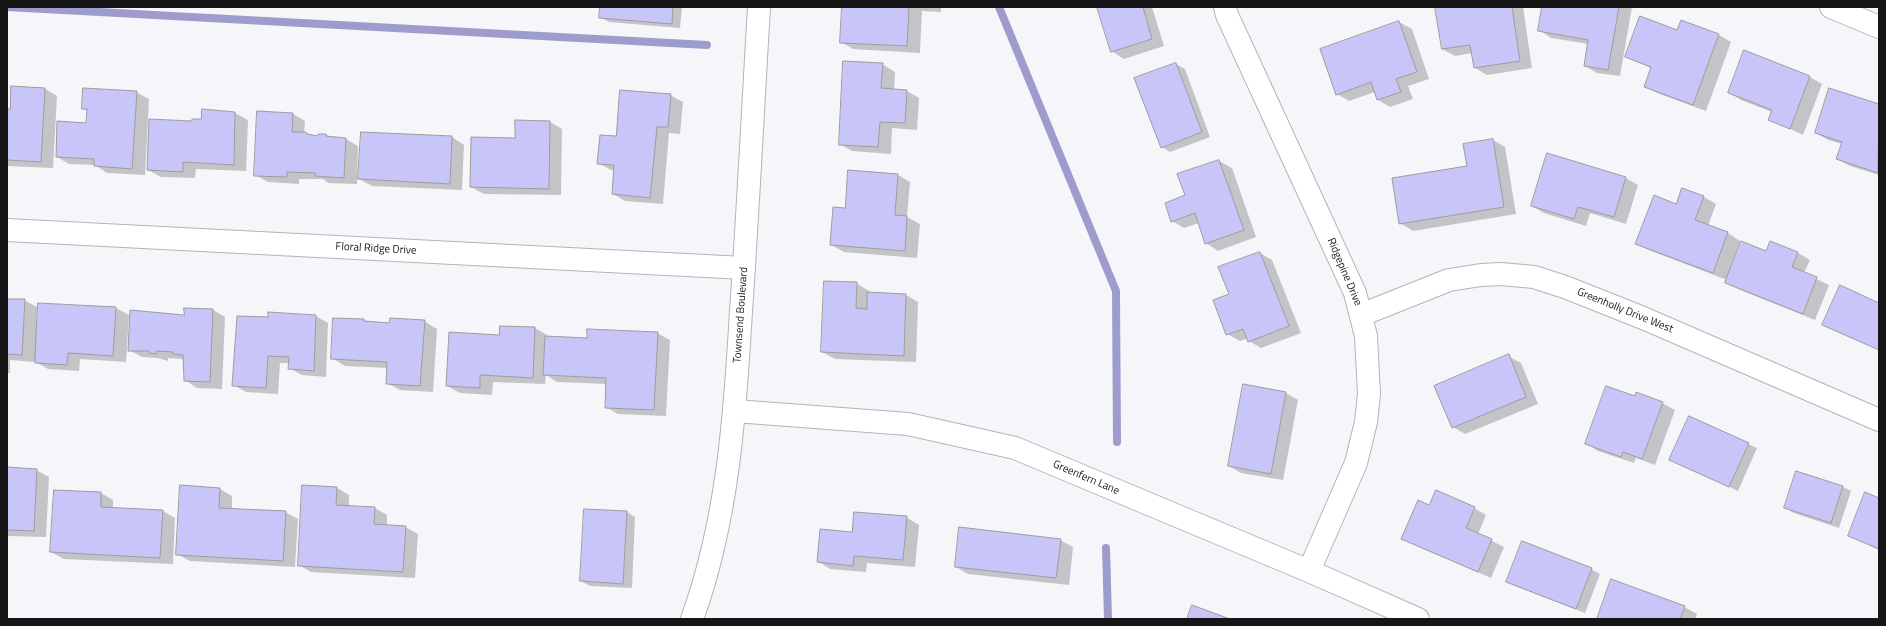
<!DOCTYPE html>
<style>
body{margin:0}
#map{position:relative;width:1886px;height:626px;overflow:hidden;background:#f6f6fa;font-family:"Titillium Web",sans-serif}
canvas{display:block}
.frame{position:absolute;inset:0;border:8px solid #161617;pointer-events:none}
</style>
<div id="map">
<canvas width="1886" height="626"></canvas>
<div class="frame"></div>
</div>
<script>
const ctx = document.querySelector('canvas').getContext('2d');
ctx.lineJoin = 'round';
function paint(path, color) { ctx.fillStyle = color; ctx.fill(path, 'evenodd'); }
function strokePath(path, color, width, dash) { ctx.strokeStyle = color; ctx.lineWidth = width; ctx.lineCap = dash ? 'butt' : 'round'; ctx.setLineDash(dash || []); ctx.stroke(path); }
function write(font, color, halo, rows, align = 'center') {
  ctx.font = font + ' "Titillium Web",sans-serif'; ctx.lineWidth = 3.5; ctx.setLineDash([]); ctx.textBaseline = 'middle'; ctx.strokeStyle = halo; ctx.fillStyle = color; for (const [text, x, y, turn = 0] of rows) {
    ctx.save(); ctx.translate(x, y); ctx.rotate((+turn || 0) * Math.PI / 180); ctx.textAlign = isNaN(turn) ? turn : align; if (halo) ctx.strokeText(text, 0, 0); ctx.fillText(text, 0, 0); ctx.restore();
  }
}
const shadow = new Path2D(`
 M 601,7 L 682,7 L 680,28 L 609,22 L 600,17 Z
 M 875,7 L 941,7 L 941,12 L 922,11 L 920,53 L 853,49 L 841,42 Z
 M 1095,7 L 1152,7 L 1164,46 L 1124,59 L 1111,51 L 1098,7 Z
 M 1441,7 L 1523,7 L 1532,68 L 1487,75 L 1475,68 L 1472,53 L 1455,56 L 1442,49 Z
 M 1543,7 L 1632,7 L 1620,76 L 1597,73 L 1585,66 L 1589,44 L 1551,38 L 1539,30 Z
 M 1399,22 L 1412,29 L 1429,79 L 1408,86 L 1413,99 L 1390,107 L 1378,100 L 1375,92 L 1349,101 L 1337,94 Z
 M 1677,31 L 1719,35 L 1731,42 L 1706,111 L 1657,93 L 1645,86 L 1651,68 L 1626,57 Z
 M 1745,52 L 1810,77 L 1822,84 L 1803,135 L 1769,119 L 1772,112 L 1741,100 L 1729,92 Z
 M 882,64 L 895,72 L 894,90 L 907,91 L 919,98 L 917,130 L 892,128 L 891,154 L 852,151 L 840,144 Z
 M 1176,64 L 1185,69 L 1210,137 L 1170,152 L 1162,147 Z
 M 44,88 L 57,96 L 53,168 L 7,166 L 7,110 L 11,110 Z
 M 1830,89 L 1879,105 L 1879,175 L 1850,166 L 1837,159 L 1842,144 L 1828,140 L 1816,133 Z
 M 136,92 L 149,99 L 145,175 L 107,173 L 95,165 L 69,164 L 57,157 L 87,124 L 87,111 L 83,108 Z
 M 670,95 L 683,102 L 680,134 L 669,133 L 663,204 L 625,201 L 613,194 L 615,171 L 611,170 L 598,163 L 617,137 Z
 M 203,110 L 235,113 L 248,120 L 246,171 L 196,169 L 195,178 L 161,177 L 148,170 L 193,122 L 202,120 Z
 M 293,114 L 305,121 L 304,133 L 320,137 L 326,135 L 330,137 L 346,139 L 358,146 L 357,184 L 328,183 L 323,179 L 299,179 L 299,184 L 268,182 L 255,175 Z
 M 550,122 L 562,129 L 561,195 L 484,194 L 471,187 Z
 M 452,137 L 464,145 L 462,190 L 372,186 L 359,179 Z
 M 1493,140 L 1505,147 L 1516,214 L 1413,231 L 1400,223 L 1468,166 Z
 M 1547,155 L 1626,178 L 1638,185 L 1626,224 L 1590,213 L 1586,226 L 1544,213 L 1532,206 Z
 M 1219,161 L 1232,168 L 1256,237 L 1218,251 L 1206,243 L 1199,223 L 1184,228 L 1172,221 L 1186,196 Z
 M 898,175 L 910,182 L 907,217 L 920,224 L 917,258 L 844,252 L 831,245 L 845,209 Z
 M 1683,190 L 1704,197 L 1716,204 L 1708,226 L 1728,233 L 1740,241 L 1731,265 L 1767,252 L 1770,243 L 1798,253 L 1810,260 L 1804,273 L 1829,285 L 1815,320 L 1738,289 L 1726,282 L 1727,280 L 1649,250 L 1637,243 L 1677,206 Z
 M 1260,253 L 1272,260 L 1301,333 L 1261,348 L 1249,341 L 1248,338 L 1240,341 L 1227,334 L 1230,294 Z
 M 856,283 L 869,291 L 869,293 L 906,295 L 918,302 L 916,362 L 835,359 L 822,352 Z
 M 7,300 L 24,300 L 37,307 L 36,323 L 38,324 L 39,304 L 116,308 L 129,315 L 126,362 L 80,359 L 79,371 L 48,369 L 36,362 L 10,360 L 10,373 L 7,373 Z
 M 1879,304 L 1879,350 L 1823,325 Z
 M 213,310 L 225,317 L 222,389 L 197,388 L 185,380 L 183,359 L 168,358 L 168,361 L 158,358 L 142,357 L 129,350 L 185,316 Z
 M 316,316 L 328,323 L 326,377 L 302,375 L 289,368 L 290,363 L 280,363 L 278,394 L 246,392 L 233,385 L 269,318 Z
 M 364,320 L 368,322 L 390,324 L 424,321 L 437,329 L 433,392 L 400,390 L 387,383 L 388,368 L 345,366 L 332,358 Z
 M 501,327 L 535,328 L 547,335 L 547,337 L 588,339 L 657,333 L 670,340 L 666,416 L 618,414 L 606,407 L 607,384 L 557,382 L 546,375 L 545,384 L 493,382 L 492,395 L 460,393 L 447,386 L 500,336 Z
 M 1508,356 L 1521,363 L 1538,404 L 1465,434 L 1453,427 Z
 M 1286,393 L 1298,400 L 1283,480 L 1241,473 L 1229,466 Z
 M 1636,397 L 1662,403 L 1675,410 L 1655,465 L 1636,458 L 1634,463 L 1598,451 L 1586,443 Z
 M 1748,444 L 1757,448 L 1738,491 L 1670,460 Z
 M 7,468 L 36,470 L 49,477 L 46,537 L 7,536 Z
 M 303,486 L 337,488 L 349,495 L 349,507 L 375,508 L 387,515 L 387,526 L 405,527 L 418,534 L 415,578 L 311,572 L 299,565 Z
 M 1843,487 L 1851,491 L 1839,528 L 1794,513 L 1785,508 Z
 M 220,489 L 232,496 L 232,509 L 285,512 L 298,519 L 295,567 L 190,561 L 177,554 Z
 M 101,493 L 113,500 L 113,509 L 163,511 L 175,518 L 173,564 L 64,559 L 51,552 Z
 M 1879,499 L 1879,550 L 1849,535 Z
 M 1429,507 L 1474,508 L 1486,515 L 1478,534 L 1504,547 L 1491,578 L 1415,545 L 1402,538 Z
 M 627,512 L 635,517 L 632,588 L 590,586 L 581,581 Z
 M 906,517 L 919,525 L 915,567 L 867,563 L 866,572 L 830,569 L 818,561 L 853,533 Z
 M 1060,540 L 1073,547 L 1069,585 L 968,574 L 956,567 Z
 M 1591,569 L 1600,574 L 1585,613 L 1516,586 L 1508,581 Z
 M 1684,607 L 1697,614 L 1695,619 L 1598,619 Z`);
const stream = new Path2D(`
 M 7,7 L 707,45
 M 999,7 L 1116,291 L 1117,442
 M 1106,548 L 1108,619`);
const building = new Path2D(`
 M 600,7 L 673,7 L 672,24 L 599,18 Z
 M 842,7 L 909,7 L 907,46 L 840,43 Z
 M 1097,7 L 1143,7 L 1152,39 L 1111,52 Z
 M 1435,7 L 1512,7 L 1520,61 L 1474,68 L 1470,45 L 1442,49 Z
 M 1542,7 L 1619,7 L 1608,70 L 1584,66 L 1588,40 L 1538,31 Z
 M 1640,16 L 1677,30 L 1681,20 L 1719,34 L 1693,105 L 1644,87 L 1651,67 L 1625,57 Z
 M 1399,21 L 1417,72 L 1396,79 L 1401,92 L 1377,100 L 1371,82 L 1336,95 L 1320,49 Z
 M 1744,50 L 1810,76 L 1790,129 L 1768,120 L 1772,110 L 1728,93 Z
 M 843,61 L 883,63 L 881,88 L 907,90 L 905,123 L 880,122 L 878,147 L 839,145 Z
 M 1176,63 L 1202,132 L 1161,148 L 1134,78 Z
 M 11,86 L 45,88 L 41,162 L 7,160 L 7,109 L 10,109 Z
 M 83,88 L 137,91 L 132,169 L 94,166 L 94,159 L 56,157 L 57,121 L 86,123 L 87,109 L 82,109 Z
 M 1829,88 L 1879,104 L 1878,173 L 1836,159 L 1842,142 L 1815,133 Z
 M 620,90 L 671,94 L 668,127 L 657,127 L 650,198 L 612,194 L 614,165 L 597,164 L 600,135 L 616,136 Z
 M 202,109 L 235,112 L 234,165 L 183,162 L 183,172 L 147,170 L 149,119 L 192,121 L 192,119 L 201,119 Z
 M 257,111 L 293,113 L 292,132 L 306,132 L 307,134 L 318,136 L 318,134 L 326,134 L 326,136 L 346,138 L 344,178 L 315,176 L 315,173 L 287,172 L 287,177 L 254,176 Z
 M 515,120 L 550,121 L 549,189 L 470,187 L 471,137 L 515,138 Z
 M 361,132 L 452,136 L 450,184 L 358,179 Z
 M 1493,139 L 1504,207 L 1399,224 L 1392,178 L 1467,166 L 1463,144 Z
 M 1547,153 L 1626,177 L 1614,217 L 1578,207 L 1574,219 L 1531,206 Z
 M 1219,160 L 1244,230 L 1205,244 L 1195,213 L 1171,222 L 1165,203 L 1185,195 L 1177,174 Z
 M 848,170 L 898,174 L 895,215 L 907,216 L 905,251 L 830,245 L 833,207 L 845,208 Z
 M 1682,188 L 1704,196 L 1695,220 L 1728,232 L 1713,273 L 1635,244 L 1654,195 L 1676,204 Z
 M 1741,241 L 1766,251 L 1770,241 L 1798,252 L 1792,267 L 1817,277 L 1803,314 L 1725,283 Z
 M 1260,252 L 1289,326 L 1248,342 L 1243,329 L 1226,335 L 1213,300 L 1229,294 L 1218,267 Z
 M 824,281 L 857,282 L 856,308 L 867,309 L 867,292 L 906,294 L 904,356 L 821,352 Z
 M 1840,285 L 1879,303 L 1879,350 L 1822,325 Z
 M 7,299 L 25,299 L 22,355 L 7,354 Z
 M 38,303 L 116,307 L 113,356 L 68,353 L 67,365 L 35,363 Z
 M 184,308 L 213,309 L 210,382 L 184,381 L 183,355 L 173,354 L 173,352 L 156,351 L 156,354 L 149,353 L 149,351 L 128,351 L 130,310 L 184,315 Z
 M 268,312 L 316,315 L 314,371 L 288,369 L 289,357 L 268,356 L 266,388 L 232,386 L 237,316 L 268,317 Z
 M 333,318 L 364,319 L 364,321 L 389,323 L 390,318 L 425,320 L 420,386 L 386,384 L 387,362 L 331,359 Z
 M 500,326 L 535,327 L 533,378 L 480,375 L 480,388 L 446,386 L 449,332 L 499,335 Z
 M 587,329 L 658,332 L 654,410 L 605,408 L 606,378 L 543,375 L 545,336 L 587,338 Z
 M 1509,354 L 1526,397 L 1452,428 L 1434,386 Z
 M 1243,384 L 1286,392 L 1271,474 L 1228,466 Z
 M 1606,386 L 1635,396 L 1636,392 L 1663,402 L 1642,459 L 1623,452 L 1621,457 L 1585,444 Z
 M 1689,416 L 1749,443 L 1729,487 L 1669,460 Z
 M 7,467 L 37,469 L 34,531 L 7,530 Z
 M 1796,471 L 1843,486 L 1831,523 L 1784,508 Z
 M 180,485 L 220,488 L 219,508 L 286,511 L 283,561 L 176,555 Z
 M 302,485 L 337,487 L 336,505 L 375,507 L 374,524 L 406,526 L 403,572 L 298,566 Z
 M 54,490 L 101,492 L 101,507 L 163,510 L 160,558 L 50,552 Z
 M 1436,490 L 1475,507 L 1466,528 L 1492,539 L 1478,572 L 1401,539 L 1418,500 L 1429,505 Z
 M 1865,492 L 1879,498 L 1879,549 L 1848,536 Z
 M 584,509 L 627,511 L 623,584 L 580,581 Z
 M 854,512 L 907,516 L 903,560 L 854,556 L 853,566 L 817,562 L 820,529 L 852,532 Z
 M 959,527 L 1061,539 L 1056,578 L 955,567 Z
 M 1522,541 L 1592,568 L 1576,609 L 1506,582 Z
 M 1611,579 L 1685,606 L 1680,619 L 1597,619 Z
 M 1192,605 L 1230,619 L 1187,619 Z`);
const minor = new Path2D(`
 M 1225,7 L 1227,15 L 1355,293 L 1366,336 L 1369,394 L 1366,422 L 1356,463 L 1309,571
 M 1831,7 L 1879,27
 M 7,230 L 744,268
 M 1361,315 L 1449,280 L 1481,275 L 1501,274 L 1534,277 L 1565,287 L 1643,318 L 1879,420
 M 735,411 L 908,424 L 1015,448 L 1309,571 L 1418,619`);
const tertiary = new Path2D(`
 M 692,619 C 728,520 735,415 741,311 C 748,210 753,108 759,7`);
const streetNames = [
 ["Floral Ridge Drive",376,249,3],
 ["Ridgepine Drive",1344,272,67],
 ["Greenholly Drive West",1625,311,22],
 ["Townsend Boulevard",741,315,-86],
 ["Greenfern Lane",1086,478,23]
];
paint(shadow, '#0003');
strokePath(stream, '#9e9ccc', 8);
paint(building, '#c8c5f8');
strokePath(building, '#9c9c9e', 1);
strokePath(minor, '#b4b4b7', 24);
strokePath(tertiary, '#b4b4b7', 24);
strokePath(minor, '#fff', 22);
strokePath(tertiary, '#fff', 22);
write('11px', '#161617', '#fff', streetNames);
</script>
